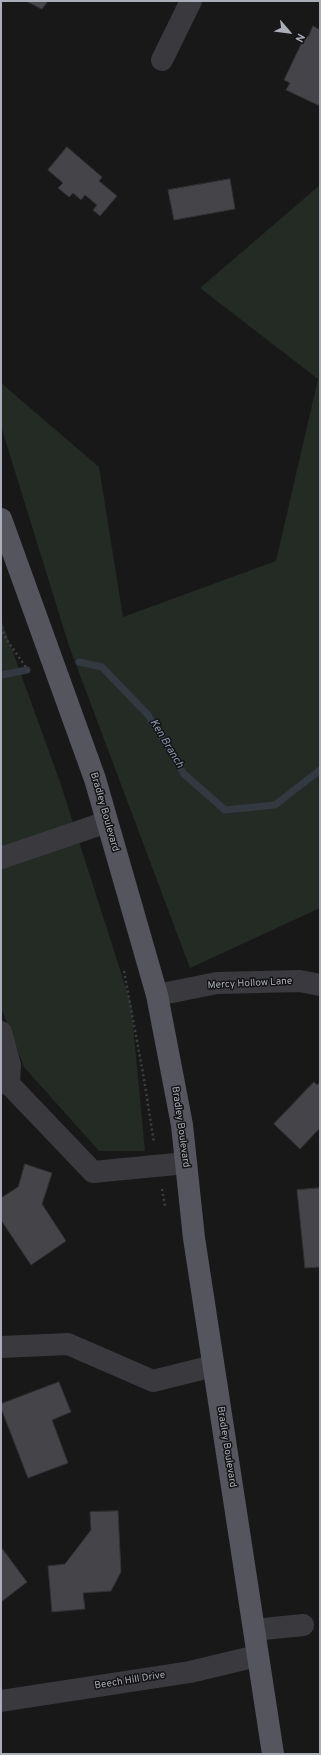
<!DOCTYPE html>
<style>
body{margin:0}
#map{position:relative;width:321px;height:1755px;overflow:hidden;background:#181819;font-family:Overpass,sans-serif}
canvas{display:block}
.frame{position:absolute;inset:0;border:2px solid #abaeb8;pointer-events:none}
.north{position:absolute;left:269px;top:12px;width:40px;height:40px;-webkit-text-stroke:3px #131314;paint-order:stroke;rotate:118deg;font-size:11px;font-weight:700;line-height:16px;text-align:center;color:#abaeb8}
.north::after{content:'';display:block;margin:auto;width:14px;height:18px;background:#abaeb8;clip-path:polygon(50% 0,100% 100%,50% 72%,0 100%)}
</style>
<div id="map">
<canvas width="321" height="1755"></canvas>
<div class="frame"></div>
<div class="north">N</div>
</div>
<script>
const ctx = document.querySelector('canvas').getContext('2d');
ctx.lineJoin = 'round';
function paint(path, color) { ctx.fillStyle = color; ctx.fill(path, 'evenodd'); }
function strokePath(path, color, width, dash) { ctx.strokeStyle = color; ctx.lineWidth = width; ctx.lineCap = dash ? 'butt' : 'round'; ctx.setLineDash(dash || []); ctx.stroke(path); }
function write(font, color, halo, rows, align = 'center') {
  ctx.font = font + ' Overpass,sans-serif'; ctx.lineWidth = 3; ctx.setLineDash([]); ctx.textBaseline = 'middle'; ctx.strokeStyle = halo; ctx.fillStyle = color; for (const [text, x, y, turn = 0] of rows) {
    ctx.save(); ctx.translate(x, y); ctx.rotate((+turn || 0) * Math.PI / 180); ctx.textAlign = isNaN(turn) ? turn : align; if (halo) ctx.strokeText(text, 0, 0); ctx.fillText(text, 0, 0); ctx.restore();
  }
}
const green = new Path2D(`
 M 320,185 L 320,908 L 190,968 L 69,646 L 1,426 L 1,383 L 99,467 L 123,617 L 276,561 L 318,379 L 200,288 Z
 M 1,619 L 60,782 L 131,1004 L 145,1151 L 99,1151 L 24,1067 L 1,1007 Z`);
const stream = new Path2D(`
 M 79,662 L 102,667 L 148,715 L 184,774 L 225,810 L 275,805 L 320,770
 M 1,675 L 27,670`);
const building = new Path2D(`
 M 26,1 L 48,1 L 42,9 Z
 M 313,26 L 320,30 L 320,106 L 286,90 L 290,83 L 284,80 L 305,36 L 308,37 Z
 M 67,147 L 102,177 L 99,181 L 117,196 L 100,216 L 93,210 L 97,205 L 85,195 L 81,200 L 73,193 L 69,197 L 58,188 L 63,183 L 48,170 Z
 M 230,179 L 235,209 L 174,220 L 168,190 Z
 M 314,1082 L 317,1085 L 320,1082 L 320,1128 L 300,1149 L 274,1124 Z
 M 25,1164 L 52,1173 L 42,1204 L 66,1241 L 31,1265 L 1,1220 L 1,1198 L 18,1187 Z
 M 320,1188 L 320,1267 L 305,1268 L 297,1190 Z
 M 59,1382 L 71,1412 L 52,1420 L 68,1463 L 28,1478 L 1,1408 L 1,1404 Z
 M 118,1511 L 121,1572 L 111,1591 L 83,1593 L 85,1609 L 52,1612 L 48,1566 L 65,1564 L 91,1530 L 90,1512 Z
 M 1,1547 L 27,1582 L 1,1602 Z`);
const path = new Path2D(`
 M 1,627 L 6,639 L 30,673
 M 124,971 L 144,1079 L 154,1143
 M 162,1189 L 165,1206`);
const minor = new Path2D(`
 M 162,60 L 191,1
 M 1,858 L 107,822
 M 157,995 L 217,983 L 300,981 L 320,985
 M 1,1032 L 10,1065 L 9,1084
 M 1,1083 L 9,1084 L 93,1172 L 186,1163
 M 1,1347 L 68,1344 L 153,1381 L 213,1366
 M 254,1630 L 303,1625
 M 1,1701 L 190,1672 L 257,1656`);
const major = new Path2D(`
 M 1,519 L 95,779 L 157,995 L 182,1125 L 194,1238 L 273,1754`);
const streetNames = [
 ["Bradley Boulevard",104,812,74],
 ["Mercy Hollow Lane",250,984,-3],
 ["Bradley Boulevard",180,1127,82],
 ["Bradley Boulevard",226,1447,81],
 ["Beech Hill Drive",130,1681,-9]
];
const waterNames = [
 ["Ken Branch",166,744,59]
];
paint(green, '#242b25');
strokePath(stream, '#323941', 7);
paint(building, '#454549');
strokePath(building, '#323235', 1);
strokePath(path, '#3f4045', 2.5, [2, 3]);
strokePath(minor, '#39393e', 22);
strokePath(major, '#55565d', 22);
write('10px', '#abaeb8', '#131314', streetNames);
write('italic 11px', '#8698af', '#131314', waterNames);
</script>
